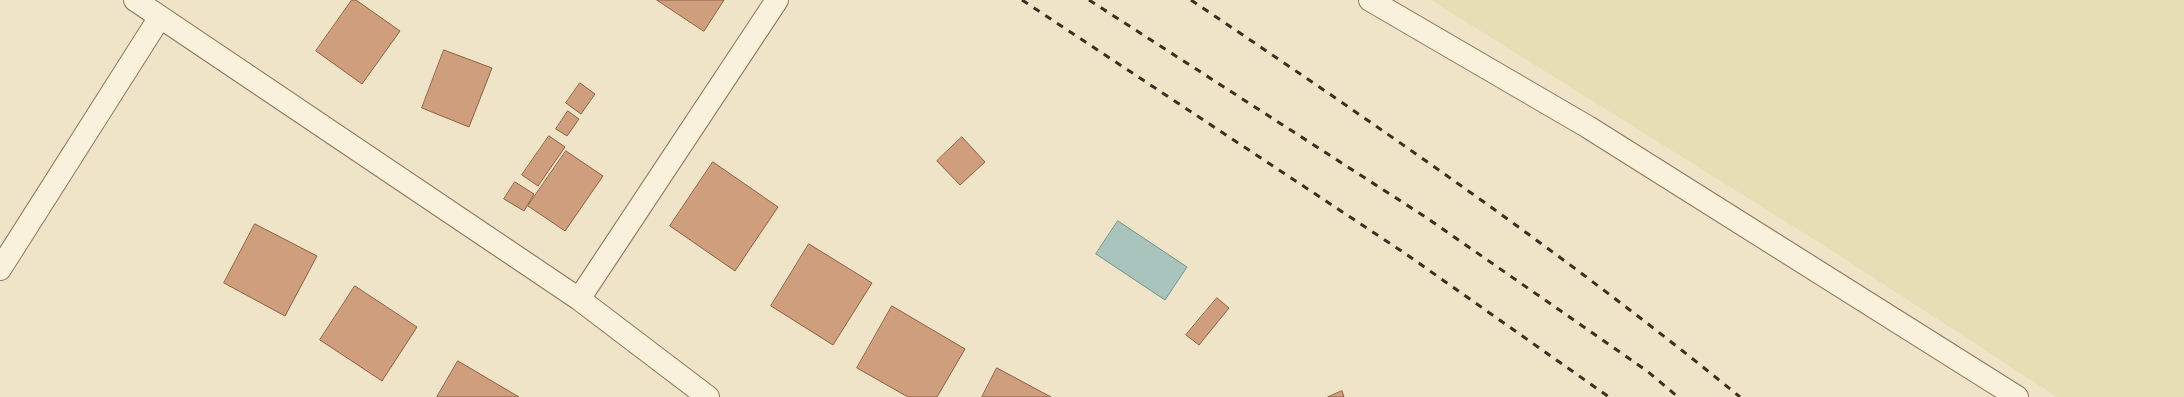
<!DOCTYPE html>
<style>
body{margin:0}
canvas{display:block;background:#f0e4c8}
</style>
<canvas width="2184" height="397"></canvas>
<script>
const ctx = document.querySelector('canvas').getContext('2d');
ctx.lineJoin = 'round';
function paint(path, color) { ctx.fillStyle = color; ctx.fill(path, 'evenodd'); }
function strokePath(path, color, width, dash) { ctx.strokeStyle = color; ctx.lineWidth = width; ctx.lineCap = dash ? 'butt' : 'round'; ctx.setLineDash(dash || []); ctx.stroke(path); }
const farmland = new Path2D(`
 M 1431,0 L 2184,0 L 2184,397 L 2057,397 L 1831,250 Z`);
const water = new Path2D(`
 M 1118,221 L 1187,267 L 1165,300 L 1096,254 Z`);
const building = new Path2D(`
 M 352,0 L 356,0 L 400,31 L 362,84 L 316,51 Z
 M 657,0 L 724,0 L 704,31 Z
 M 444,50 L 492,68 L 469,127 L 422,108 Z
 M 580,83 L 595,94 L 581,114 L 566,103 Z
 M 568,111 L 579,119 L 567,136 L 556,129 Z
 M 549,136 L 565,147 L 538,186 L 522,175 Z
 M 962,137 L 985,162 L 960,185 L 937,161 Z
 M 566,151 L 603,176 L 565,231 L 528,206 Z
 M 713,162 L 778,207 L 735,271 L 670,226 Z
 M 515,182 L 534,194 L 524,211 L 504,199 Z
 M 255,224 L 317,256 L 285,316 L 224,283 Z
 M 809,244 L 872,283 L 833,345 L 771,306 Z
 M 355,286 L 417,327 L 382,381 L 320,340 Z
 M 1217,298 L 1229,308 L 1199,345 L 1186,335 Z
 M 892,306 L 965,349 L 937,397 L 908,397 L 857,368 Z
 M 458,361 L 519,397 L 437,397 Z
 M 997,368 L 1051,397 L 982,397 Z
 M 1342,391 L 1344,397 L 1328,397 Z`);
const street = new Path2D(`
 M 135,0 L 579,299
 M 1370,0 L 1588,127 L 2017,397
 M 0,269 L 160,17
 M 708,397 L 579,299 L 777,0`);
const rail = new Path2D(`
 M 1022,0 L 1403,252 L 1609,397
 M 1089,0 L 1427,218 L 1647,371 L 1678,397
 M 1191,0 C 1378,126 1565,254 1740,397`);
paint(farmland, '#e6deb5');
paint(water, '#a9c4bc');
strokePath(water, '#6f938a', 1);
paint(building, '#cf9f7d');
strokePath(building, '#8d5f41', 1);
strokePath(street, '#8d765c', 24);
strokePath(street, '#faf1dc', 22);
strokePath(rail, '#3d2e20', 3, [7, 7]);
</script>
